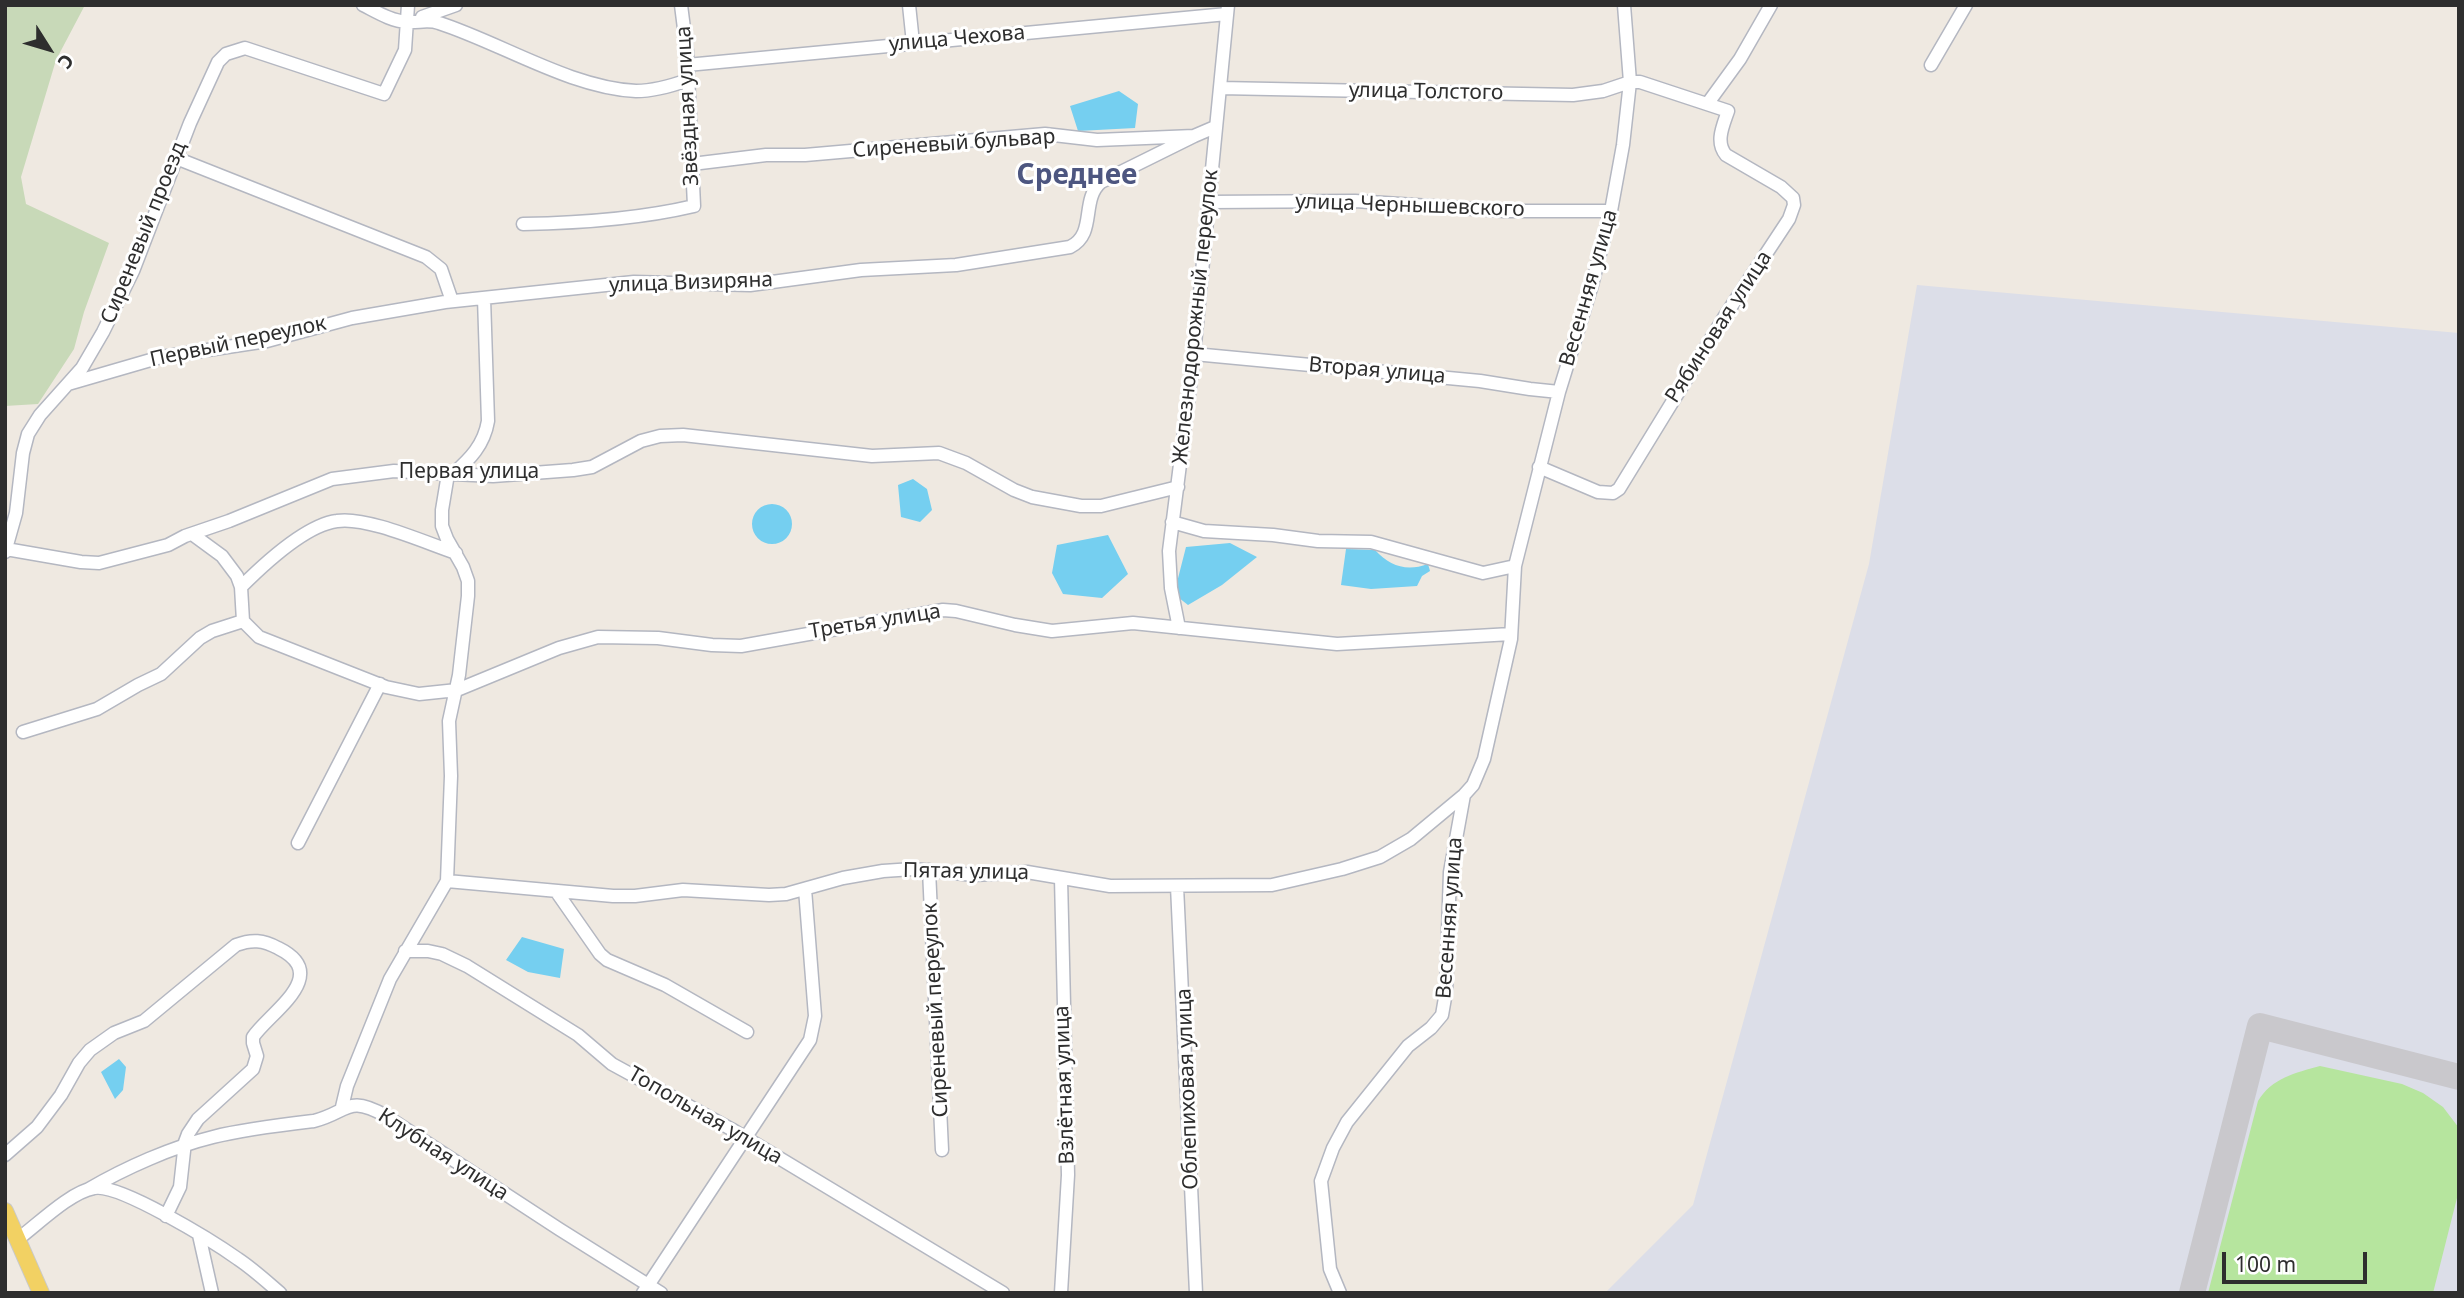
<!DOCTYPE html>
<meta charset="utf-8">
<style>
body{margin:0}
#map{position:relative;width:2464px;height:1298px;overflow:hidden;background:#efe9e1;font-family:"Noto Sans",sans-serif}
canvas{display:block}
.frame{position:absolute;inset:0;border:7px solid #2e2e2e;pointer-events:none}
.north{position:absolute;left:14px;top:14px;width:70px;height:70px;-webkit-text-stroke:5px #fff;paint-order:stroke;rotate:127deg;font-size:19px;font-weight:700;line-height:28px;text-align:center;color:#2e2e2e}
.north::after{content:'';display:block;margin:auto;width:24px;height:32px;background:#2e2e2e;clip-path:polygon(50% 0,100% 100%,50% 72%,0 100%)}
.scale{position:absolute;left:2222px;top:1252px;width:145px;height:32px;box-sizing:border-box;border:4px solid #2e2e2e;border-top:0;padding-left:9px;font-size:21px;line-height:24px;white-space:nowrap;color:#2e2e2e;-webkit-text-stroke:5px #fff;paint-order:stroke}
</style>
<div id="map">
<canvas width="2464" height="1298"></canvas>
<div class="frame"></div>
<div class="north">С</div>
<div class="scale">100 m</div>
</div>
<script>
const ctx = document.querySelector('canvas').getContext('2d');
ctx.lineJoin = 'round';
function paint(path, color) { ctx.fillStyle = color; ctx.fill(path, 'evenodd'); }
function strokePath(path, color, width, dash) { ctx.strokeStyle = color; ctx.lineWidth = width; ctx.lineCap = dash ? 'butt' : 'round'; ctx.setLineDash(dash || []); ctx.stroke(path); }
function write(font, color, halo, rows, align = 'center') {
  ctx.font = font + ' "Noto Sans",sans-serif'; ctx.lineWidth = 6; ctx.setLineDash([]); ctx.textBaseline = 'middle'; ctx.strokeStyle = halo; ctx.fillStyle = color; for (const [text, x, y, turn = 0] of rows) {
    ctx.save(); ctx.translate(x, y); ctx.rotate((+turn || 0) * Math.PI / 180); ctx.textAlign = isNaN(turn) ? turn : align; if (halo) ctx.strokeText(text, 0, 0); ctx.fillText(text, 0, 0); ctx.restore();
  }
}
const airport = new Path2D(`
 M 1917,285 L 2459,333 L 2459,1293 L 1605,1293 L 1693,1205 L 1869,564 Z`);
const green = new Path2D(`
 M 2320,1066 L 2402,1084 L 2423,1093 L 2443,1107 L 2459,1128 L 2459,1190 L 2433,1293 L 2208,1293 L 2258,1101 C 2272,1078 2295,1073 2320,1066 Z`);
const cemetery = new Path2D(`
 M 8,5 L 85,5 L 56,60 L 21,177 L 26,204 L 109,243 L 84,312 L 74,349 L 38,404 L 5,406 L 5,11 Z`);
const water = new Path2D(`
 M 1119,91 L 1138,104 L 1135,128 L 1078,131 L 1070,106 Z
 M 913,479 L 927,489 L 932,510 L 920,522 L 901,517 L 898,485 Z
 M752 524a20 20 0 1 1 40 0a20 20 0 1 1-40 0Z
 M 1108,535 L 1128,574 L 1102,598 L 1063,594 L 1052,573 L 1057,545 Z
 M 1230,543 L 1257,557 L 1222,585 L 1188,605 L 1174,594 L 1186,547 Z
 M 1346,549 L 1375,550 C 1390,566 1406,572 1428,564 L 1430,571 L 1422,576 L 1417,586 L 1371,589 L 1341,585 Z
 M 522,937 L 564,949 L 560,978 L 528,972 L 506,960 Z
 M 119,1059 L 126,1067 L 123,1090 L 115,1099 L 101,1072 Z`);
const taxiway = new Path2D(`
 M 2192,1293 L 2260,1026 L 2459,1077`);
const minor = new Path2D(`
 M 363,5 C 377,12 391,21 407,22 C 418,23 428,19 439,23 C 501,43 571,88 636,91 C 654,91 671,86 688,80
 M 909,5 L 913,43
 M 422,17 L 456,5
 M 687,65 L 1227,14
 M 1931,65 L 1966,5
 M 1220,88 L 1573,95 L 1603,91 L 1630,82 L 1640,82 L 1728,111 C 1723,126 1715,142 1726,155 L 1781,187 L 1793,198 L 1794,205 L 1789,219 L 1725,316 L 1619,489 L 1613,493 L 1598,492 L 1539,467
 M 1708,103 L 1740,59 L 1771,5
 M 176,158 L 426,257 L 441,269 L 452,301
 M 692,164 L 766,155 L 805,155 L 1045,134 L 1097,140 L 1194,136 L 1215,127
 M 1208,202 L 1355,201 L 1505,211 L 1611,211
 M 523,224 C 580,223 639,219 694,206 L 687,52 L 681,5
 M 1194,354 L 1480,381 L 1530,389 L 1559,392
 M 68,384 L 161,357 L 267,341 L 352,318 L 445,302 L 634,282 L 750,285 L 861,270 L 956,265 L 1070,247 C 1097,234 1080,200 1101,182 L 1194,136
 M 453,474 C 470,459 484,445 488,421 L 484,298
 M 1172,522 L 1204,531 L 1273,535 L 1318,541 L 1371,542 L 1483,573 L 1515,566
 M 192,534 L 222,556 L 237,576 L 241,587 L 243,621 L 259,637 L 386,687 L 419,694 L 457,690 L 559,648 L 598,637 L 658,638 L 712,645 L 741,646 L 943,610 L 956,611 L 1015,625 L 1052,631 L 1133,623 L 1337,644 L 1511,634
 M 6,549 L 81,562 L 99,563 L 168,545 L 185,536 L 229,521 L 332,479 L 394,471 L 493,476 L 573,470 L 592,467 L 641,441 L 660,436 L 683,435 L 872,456 L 939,453 L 966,463 L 1014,490 L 1032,497 L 1081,506 L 1101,506 L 1178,487
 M 5,552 L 16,513 L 23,453 L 28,434 L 40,415 L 82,368 L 103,332 L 133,271 L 190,123 L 218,62 L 226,54 L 245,48 L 384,94 L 405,50 L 408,5
 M 241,587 C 263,565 306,525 337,521 C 366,516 426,543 456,553
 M 1179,628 L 1171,588 L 1169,551 L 1194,354 L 1228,5
 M 23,732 L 97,709 L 138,685 L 161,674 L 200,638 L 212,631 L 243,621
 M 298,843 L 380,684
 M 929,870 L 942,1150
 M 447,881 L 613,896 L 635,896 L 683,890 L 769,895 L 786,894 L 843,878 L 883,871 L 913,869 L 974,875 L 1027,872 L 1110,886 L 1272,885 L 1342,869 L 1380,857 L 1411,839 L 1464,795 L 1473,785 L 1484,759 L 1511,639 L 1515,566 L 1559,392 L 1592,285 L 1611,211 L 1623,145 L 1630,82 L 1624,5
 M 1177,886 L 1196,1293
 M 556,891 L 600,954 L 607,960 L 665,985 L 747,1032
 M 405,951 L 428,951 L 442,954 L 467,966 L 578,1035 L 612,1064 L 731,1129 L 1003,1293
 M 342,1107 L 347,1086 L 390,979 L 447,881 L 451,776 L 449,721 L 459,675 L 468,596 L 468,581 L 463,567 L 447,539 L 442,526 L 442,510 L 448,474
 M 5,1155 L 37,1127 L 61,1095 L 79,1063 L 90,1050 L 114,1033 L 144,1021 L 236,945 C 252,939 263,940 278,948 C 333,975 270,1012 253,1037 L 253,1043 L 257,1056 L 253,1069 L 198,1119 L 188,1134 L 185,1142 L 180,1187 L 166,1216
 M 89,1189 C 125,1168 172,1147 213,1137 C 245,1129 280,1125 314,1121 C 349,1112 347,1094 386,1116 L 559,1229 L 661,1293
 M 199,1235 L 212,1293
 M 18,1239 C 37,1225 70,1192 94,1188 C 119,1183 214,1242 238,1259 C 253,1269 266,1281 280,1293
 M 643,1293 L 810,1040 L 815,1016 L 805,889
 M 1061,1293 L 1068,1175 L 1061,878
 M 1340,1293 L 1330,1269 L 1321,1181 L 1333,1148 L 1347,1122 L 1408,1046 L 1431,1028 L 1442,1015 L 1446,992 L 1450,872 L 1464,795`);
const major = new Path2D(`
 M 5,1211 L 41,1293`);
const streetNames = [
 ["улица Чехова",957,39,-5],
 ["улица Толстого",1426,92,1],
 ["Звёздная улица",688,106,-93],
 ["Сиреневый бульвар",954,144,-4],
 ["улица Чернышевского",1410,206,2],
 ["Сиреневый проезд",144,233,-68],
 ["улица Визиряна",691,283,-2],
 ["Весенняя улица",1589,288,-74],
 ["Железнодорожный переулок",1196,317,-84],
 ["Рябиновая улица",1719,327,-57],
 ["Первый переулок",238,342,-12],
 ["Вторая улица",1377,371,5],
 ["Первая улица",469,472],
 ["Третья улица",875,622,-9],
 ["Пятая улица",966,872,1],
 ["Весенняя улица",1450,918,-86],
 ["Сиреневый переулок",936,1010,-93],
 ["Взлётная улица",1065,1085,-92],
 ["Облепиховая улица",1188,1089,-92],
 ["Топольная улица",705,1116,30],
 ["Клубная улица",443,1155,33]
];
const districtNames = [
 ["Среднее",1077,176]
];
paint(airport, '#dcdee8');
paint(green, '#b6e59e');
paint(cemetery, '#c8d9b8');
paint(water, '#75cff0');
strokePath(taxiway, '#c9c8cc', 26);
strokePath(minor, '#b4b7c1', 15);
strokePath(major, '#c9c9c9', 18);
strokePath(minor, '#fff', 12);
strokePath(major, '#f2d163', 16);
write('21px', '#2e2e2e', '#fff', streetNames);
write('bold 28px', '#4d5680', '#fff', districtNames);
</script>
